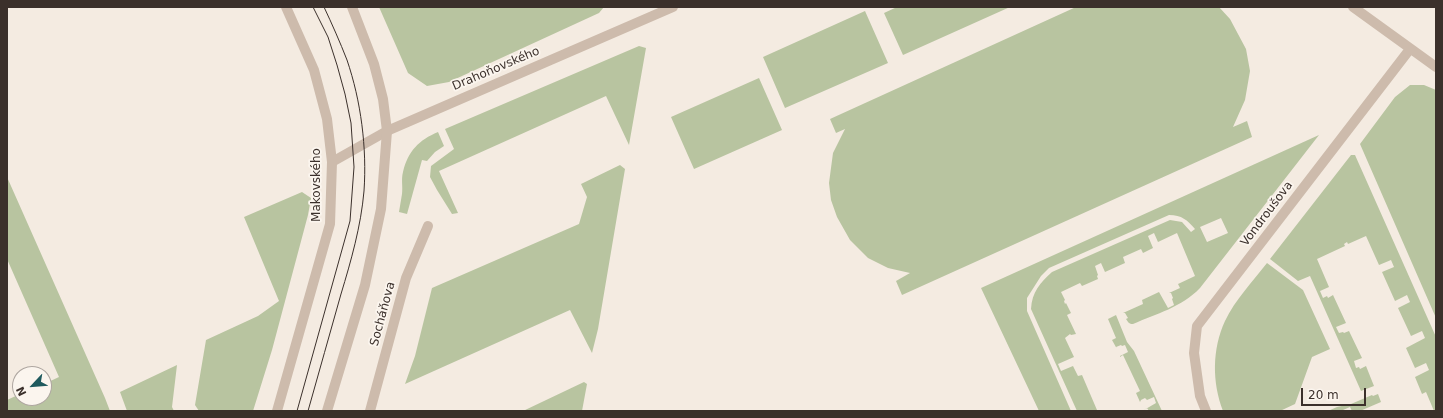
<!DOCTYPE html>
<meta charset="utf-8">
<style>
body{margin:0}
#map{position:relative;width:1443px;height:418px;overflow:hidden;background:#f4ebe1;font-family:"DejaVu Sans",sans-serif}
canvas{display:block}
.frame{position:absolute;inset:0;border:8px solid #3b302b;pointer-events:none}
.north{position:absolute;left:12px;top:366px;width:40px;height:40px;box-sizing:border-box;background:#fbf5ee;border:1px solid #aea6a0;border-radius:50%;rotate:244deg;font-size:11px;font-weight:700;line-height:16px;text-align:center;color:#3b302b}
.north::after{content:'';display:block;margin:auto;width:14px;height:18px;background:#1f5a5e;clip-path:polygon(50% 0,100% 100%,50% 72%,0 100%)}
.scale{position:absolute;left:1301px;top:388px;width:65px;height:18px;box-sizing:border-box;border:2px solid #3b302b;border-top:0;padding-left:5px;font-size:12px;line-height:14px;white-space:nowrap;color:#3b302b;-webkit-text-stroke:3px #fbf5ee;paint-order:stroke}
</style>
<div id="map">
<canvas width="1443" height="418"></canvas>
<div class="frame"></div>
<div class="north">N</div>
<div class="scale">20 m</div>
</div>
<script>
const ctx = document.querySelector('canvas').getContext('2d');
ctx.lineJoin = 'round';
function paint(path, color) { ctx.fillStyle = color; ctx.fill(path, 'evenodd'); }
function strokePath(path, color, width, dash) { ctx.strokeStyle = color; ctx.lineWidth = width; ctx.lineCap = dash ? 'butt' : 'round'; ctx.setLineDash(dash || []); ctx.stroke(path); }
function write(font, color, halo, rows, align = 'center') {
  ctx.font = font + ' "DejaVu Sans",sans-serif'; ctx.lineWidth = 3.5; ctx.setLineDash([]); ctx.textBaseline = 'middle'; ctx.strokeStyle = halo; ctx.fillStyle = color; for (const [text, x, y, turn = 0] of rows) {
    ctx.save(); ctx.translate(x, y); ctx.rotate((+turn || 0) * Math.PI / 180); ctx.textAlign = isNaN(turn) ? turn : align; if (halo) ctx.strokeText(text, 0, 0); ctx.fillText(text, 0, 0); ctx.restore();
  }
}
const green = new Path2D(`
 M 379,7 L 604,7 L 599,13 L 449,82 L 427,86 L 408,73 Z
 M 897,7 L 1010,7 L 903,55 L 884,13 Z
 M 1076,7 L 1219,7 L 1230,19 L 1246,49 L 1250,71 L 1245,100 L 1233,127 L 1247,121 L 1252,137 L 902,295 L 896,281 L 910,273 L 888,268 L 868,258 L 850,240 L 837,217 L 831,200 L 829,183 L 833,153 L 845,129 L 836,133 L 830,119 Z
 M 865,11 L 888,63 L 785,108 L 763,57 Z
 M 639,46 L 646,48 L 629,145 L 606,96 L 439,171 L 458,213 L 452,214 L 437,190 L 430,177 L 431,166 L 454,149 L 445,129 Z
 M 759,78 L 782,130 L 694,169 L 671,117 Z
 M 1410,85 L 1424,85 L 1436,90 L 1436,318 L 1360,144 L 1395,97 Z
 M 438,132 L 444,146 L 435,152 L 427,161 L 422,160 L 407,214 L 399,212 C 400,206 401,200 402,194 C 403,187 401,179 403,172 C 408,151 419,140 438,132 Z
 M 1319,135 L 1200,288 C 1182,307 1156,314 1133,324 C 1129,324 1128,322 1126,319 L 1128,318 L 1125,313 L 1123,313 L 1143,304 L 1142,300 L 1159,292 L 1168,308 L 1174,305 L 1172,299 L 1173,298 L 1171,293 L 1169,293 L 1180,288 L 1178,284 L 1195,276 L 1177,233 L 1158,242 L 1154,233 L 1148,236 L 1153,248 L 1143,253 L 1141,249 L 1123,257 L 1125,263 L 1105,272 L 1101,263 L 1095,266 L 1098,275 L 1097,276 L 1098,279 L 1082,286 L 1080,283 L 1061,292 L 1065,300 L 1064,301 L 1065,304 L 1066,303 L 1071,313 L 1067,315 L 1076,334 L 1071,335 L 1070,334 L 1065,338 L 1074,357 L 1058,364 L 1061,371 L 1073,366 L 1078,376 L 1082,375 L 1097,410 L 1095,411 L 1077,411 L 1031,309 C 1032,292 1040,283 1052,272 L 1170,220 L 1182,222 L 1191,232 L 1195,229 C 1187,220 1182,215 1169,215 L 1049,268 L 1041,276 L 1027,298 L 1027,311 L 1071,411 L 1039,411 L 981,288 ZM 1221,218 L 1228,233 L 1207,242 L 1200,227 Z
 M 1351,155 L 1355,155 L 1436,337 L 1436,411 L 1434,411 L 1426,392 L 1422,394 L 1415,377 L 1429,370 L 1426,363 L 1415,368 L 1406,348 L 1425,338 L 1422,331 L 1411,336 L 1398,308 L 1410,302 L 1407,295 L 1395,301 L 1382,272 L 1394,267 L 1391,260 L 1379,265 L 1366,236 L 1348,244 L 1347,242 L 1344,244 L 1345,246 L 1317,259 L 1329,287 L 1320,291 L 1323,298 L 1327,296 L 1328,298 L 1333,295 L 1346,323 L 1336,327 L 1339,333 L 1343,332 L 1344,333 L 1349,331 L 1362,358 L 1354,361 L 1356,368 L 1359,367 L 1360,369 L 1366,366 L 1374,386 L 1361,391 L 1310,276 L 1298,281 L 1270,259 Z
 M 620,165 L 625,169 L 598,329 L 592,353 L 570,310 L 405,384 L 415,356 L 432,288 L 579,224 L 587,197 L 581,184 Z
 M 7,177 L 105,398 L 110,411 L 7,411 L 7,400 L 20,394 L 20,398 L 44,398 L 44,384 L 59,377 L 7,259 Z
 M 302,192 L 311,198 L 308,215 L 272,350 L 253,411 L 199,411 L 195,405 L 206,340 L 258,316 L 279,301 L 244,217 Z
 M 1267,263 L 1303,290 L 1330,349 L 1312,357 L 1295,404 L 1280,411 L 1223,411 C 1212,382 1212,349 1225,321 C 1235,300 1253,281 1267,263 Z
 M 1116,315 L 1127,342 L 1134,351 L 1162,411 L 1149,411 L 1147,408 L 1144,410 L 1156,403 L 1154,397 L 1147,400 L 1145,398 L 1141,400 L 1140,402 L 1136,393 L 1140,391 L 1123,355 L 1120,357 L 1120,356 L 1128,352 L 1125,345 L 1122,346 L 1121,345 L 1116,347 L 1117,349 L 1112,340 L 1116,338 L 1108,319 Z
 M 177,365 L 172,407 L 174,411 L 127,411 L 120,392 Z
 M 584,382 L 587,384 L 582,411 L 523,411 Z
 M 1378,394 L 1381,402 L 1360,411 L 1352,411 L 1350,407 L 1343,410 L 1344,411 L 1328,411 L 1337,407 L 1351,404 L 1372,395 L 1373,396 Z`);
const minor = new Path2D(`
 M 1353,7 L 1436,67
 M 332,162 L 387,131 L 673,7
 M 370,411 L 406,278 L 428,226
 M 1206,411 L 1200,396 L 1194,353 L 1197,326 L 1410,49`);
const tertiary = new Path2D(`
 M 277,411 L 330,224 L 332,162 L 327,119 L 314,70 L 286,7
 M 327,411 L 365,285 L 381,209 L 387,131 L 383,99 L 374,64 L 352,7`);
const tram = new Path2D(`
 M 297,411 L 350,221 L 354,167 L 351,123 L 345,94 L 337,65 L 328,37 L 313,7
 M 308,411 C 319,372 330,333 341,294 C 351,261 361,226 364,191 C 367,148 361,101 347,60 C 340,42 332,24 324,7`);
const streetNames = [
 ["Drahoňovského",496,69,-23],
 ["Makovského",317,185,-90],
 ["Vondroušova",1267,214,-53],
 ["Socháňova",383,314,-75]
];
paint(green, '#b8c4a0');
strokePath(minor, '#cdbbac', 10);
strokePath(tertiary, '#cdbbac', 10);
strokePath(tram, '#3b302b', 1);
write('12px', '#3b302b', '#fbf5ee', streetNames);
</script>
